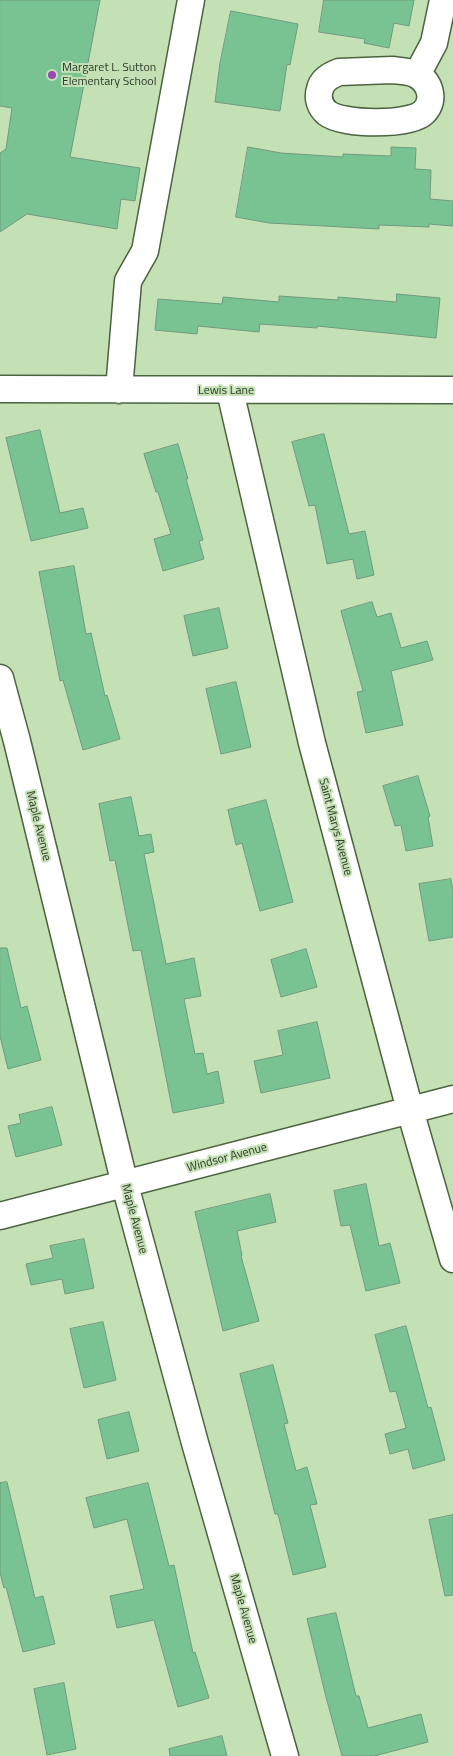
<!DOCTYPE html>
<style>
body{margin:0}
canvas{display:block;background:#c4e0b5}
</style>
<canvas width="453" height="1756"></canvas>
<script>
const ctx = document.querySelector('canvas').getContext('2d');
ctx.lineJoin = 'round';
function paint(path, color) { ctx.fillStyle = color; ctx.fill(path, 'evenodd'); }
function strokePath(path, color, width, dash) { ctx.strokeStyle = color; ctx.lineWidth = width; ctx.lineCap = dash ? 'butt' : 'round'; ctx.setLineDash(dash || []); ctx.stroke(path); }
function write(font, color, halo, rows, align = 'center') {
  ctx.font = font + ' "Titillium Web",sans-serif'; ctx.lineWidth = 4; ctx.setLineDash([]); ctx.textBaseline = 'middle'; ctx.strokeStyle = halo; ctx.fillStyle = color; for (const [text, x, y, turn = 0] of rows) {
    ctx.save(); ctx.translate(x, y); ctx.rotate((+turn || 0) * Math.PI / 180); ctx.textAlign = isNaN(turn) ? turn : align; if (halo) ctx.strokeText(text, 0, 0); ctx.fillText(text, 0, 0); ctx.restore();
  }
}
const building = new Path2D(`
 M 0,0 L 100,0 L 70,157 L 140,168 L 135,201 L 121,199 L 117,229 L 27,214 L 0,232 L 0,153 L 6,149 L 12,108 L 0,106 Z
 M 324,0 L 414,0 L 409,26 L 394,23 L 389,48 L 364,43 L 365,39 L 319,32 Z
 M 231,11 L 298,24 L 290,65 L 287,64 L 280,111 L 215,102 L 220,63 Z
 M 248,147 L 281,153 L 343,157 L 343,154 L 391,156 L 391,147 L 416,148 L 415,169 L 431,170 L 430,199 L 453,201 L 453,226 L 429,224 L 429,227 L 379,225 L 379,229 L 269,223 L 236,217 Z
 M 397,294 L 440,298 L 436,338 L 317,326 L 317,328 L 260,324 L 259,332 L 198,326 L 197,334 L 155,330 L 158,299 L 222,304 L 223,297 L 279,302 L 279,296 L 338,300 L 338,297 L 396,302 Z
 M 40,430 L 60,513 L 83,508 L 88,528 L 31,541 L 6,438 Z
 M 324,434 L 349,534 L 365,531 L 374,575 L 357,579 L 353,559 L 327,564 L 315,505 L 309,506 L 292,442 Z
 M 178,444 L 188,479 L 186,479 L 203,540 L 199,541 L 204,559 L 163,571 L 154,539 L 171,534 L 158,492 L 156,492 L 144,454 Z
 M 74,566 L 86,634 L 91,633 L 105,696 L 107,695 L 120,739 L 83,750 L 63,680 L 60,681 L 39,572 Z
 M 372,602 L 377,617 L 391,613 L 401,648 L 427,641 L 433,660 L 391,671 L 403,725 L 366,733 L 357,692 L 363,691 L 341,611 Z
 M 219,608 L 228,648 L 193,656 L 184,616 Z
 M 236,682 L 251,747 L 221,754 L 206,689 Z
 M 418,776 L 430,816 L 428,817 L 433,846 L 406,851 L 401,825 L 395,826 L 383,786 Z
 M 131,797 L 139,836 L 151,834 L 154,852 L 144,854 L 166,964 L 194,958 L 201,996 L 184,999 L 195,1054 L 203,1053 L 207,1074 L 218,1071 L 224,1103 L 173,1113 L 141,950 L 133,951 L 115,860 L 110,861 L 99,804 Z
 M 266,800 L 293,902 L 260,911 L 242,843 L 236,845 L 228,810 Z
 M 451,879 L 453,891 L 453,937 L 429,941 L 419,884 Z
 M 0,948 L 7,948 L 21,1008 L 27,1006 L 41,1060 L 8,1069 L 0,1036 Z
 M 306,949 L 317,987 L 281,997 L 271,960 Z
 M 317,1022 L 330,1078 L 261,1093 L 254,1061 L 283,1055 L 278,1031 Z
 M 52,1107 L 62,1145 L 16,1157 L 8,1126 L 21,1123 L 19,1115 Z
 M 366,1184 L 379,1246 L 390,1243 L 400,1283 L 366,1291 L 350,1225 L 341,1226 L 334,1191 Z
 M 270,1194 L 276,1222 L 237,1231 L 242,1255 L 241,1256 L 259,1321 L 223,1331 L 195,1212 Z
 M 84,1239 L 94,1288 L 65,1294 L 62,1279 L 31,1285 L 26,1264 L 53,1258 L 50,1246 Z
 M 103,1322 L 116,1380 L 84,1388 L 70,1329 Z
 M 406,1326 L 428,1408 L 431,1407 L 445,1460 L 413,1469 L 408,1449 L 390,1454 L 385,1434 L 406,1428 L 396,1391 L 390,1392 L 375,1335 Z
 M 273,1365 L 288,1423 L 284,1424 L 296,1471 L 307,1467 L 317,1504 L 310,1505 L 326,1567 L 293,1575 L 278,1514 L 275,1514 L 240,1374 Z
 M 129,1412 L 139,1451 L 107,1459 L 98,1420 Z
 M 7,1482 L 35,1598 L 43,1596 L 55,1644 L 23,1652 L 6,1587 L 4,1588 L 0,1573 L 0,1483 Z
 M 148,1483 L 169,1566 L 174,1565 L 193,1653 L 195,1652 L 209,1698 L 178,1707 L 154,1620 L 117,1628 L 110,1596 L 144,1589 L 127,1519 L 94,1528 L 86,1498 Z
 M 453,1515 L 453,1595 L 445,1596 L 429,1520 Z
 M 336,1613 L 356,1696 L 359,1696 L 368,1728 L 421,1714 L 428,1742 L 374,1756 L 342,1756 L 326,1697 L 307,1619 Z
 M 64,1683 L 76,1749 L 47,1755 L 34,1689 Z
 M 222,1736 L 227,1756 L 170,1756 L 169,1749 Z`);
const minor = new Path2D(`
 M 392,70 C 400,71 408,71 415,74 C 430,81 436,100 424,112 C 410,126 342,125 327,113 C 320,107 317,98 320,89 C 322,80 331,75 339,72 Z
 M 417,75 L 434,43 L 443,0
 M 0,389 L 453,390
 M 119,390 L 128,281 L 145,251 L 191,0
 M 230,391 L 312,743 L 410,1110 L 453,1259
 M 0,678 L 17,741 L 125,1185 L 195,1443 L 285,1756
 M 0,1216 L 453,1099`);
const markers = [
 [52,75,5,"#9747b7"]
];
const poiNames = [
 ["Margaret L. Sutton",62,68],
 ["Elementary School",62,82]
];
const streetNames = [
 ["Lewis Lane",226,391],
 ["Maple Avenue",38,826,76],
 ["Saint Marys Avenue",335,827,75],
 ["Windsor Avenue",227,1158,-15],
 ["Maple Avenue",134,1219,75],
 ["Maple Avenue",243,1609,74]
];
paint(building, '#79c393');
strokePath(building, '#709b7e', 1);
strokePath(minor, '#4b633e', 29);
strokePath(minor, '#fff', 26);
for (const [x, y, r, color] of markers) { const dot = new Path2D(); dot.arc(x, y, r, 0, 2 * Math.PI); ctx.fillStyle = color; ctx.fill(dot); strokePath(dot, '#c4e0b5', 2); }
write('12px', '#2f3a29', '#c4e0b5', poiNames, 'left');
write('12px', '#2f3a29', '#c4e0b5', streetNames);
</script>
